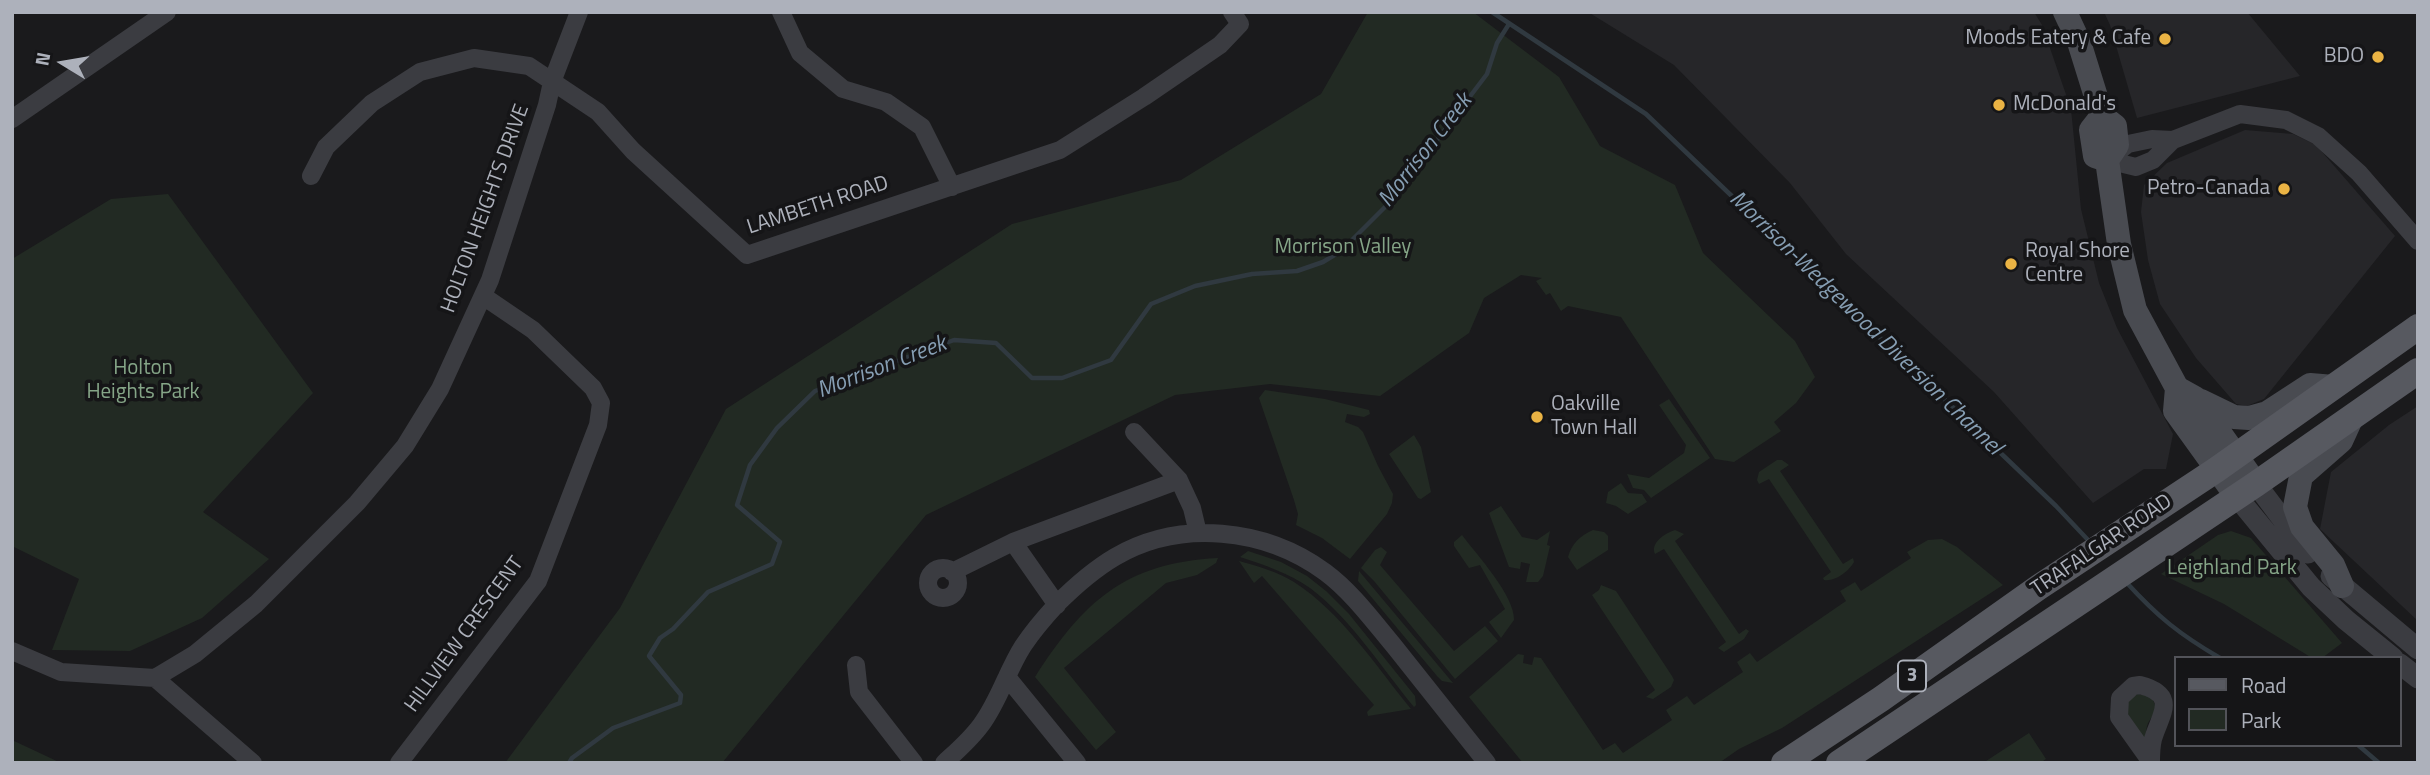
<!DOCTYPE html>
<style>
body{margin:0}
#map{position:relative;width:2430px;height:775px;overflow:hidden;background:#1a1a1c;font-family:"Titillium Web",sans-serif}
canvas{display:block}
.frame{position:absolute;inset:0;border:14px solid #adb1bb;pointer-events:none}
.legend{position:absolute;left:2174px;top:656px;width:228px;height:91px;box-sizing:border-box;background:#151517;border:2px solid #525359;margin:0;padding:9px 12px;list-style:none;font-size:21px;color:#adb1bb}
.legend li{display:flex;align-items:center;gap:14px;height:35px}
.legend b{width:35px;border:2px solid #525359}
.north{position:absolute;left:28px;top:28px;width:70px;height:70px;-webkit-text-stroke:5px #151517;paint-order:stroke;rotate:281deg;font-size:19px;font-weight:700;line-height:28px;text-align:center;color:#adb1bb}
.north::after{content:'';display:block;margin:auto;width:24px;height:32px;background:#adb1bb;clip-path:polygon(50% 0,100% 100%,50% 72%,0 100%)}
</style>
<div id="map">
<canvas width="2430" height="775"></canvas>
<div class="frame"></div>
<ul class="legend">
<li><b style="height:9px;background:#575960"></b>Road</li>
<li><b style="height:19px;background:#222a23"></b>Park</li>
</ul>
<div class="north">N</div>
</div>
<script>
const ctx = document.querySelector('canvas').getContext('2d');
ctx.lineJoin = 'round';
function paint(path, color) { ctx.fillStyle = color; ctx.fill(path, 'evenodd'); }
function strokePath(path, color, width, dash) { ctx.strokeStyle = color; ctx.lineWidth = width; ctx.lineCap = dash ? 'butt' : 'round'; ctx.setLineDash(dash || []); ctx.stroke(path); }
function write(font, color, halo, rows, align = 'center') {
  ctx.font = font + ' "Titillium Web",sans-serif'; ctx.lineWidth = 7; ctx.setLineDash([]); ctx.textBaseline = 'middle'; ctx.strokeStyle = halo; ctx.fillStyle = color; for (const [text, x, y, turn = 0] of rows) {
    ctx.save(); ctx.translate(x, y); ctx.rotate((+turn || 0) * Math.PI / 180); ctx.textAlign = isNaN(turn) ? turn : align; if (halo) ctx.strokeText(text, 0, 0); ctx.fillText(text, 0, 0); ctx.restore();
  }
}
const built = new Path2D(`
 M 1588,12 L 2034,12 L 2042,25 L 2071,109 L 2081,209 L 2099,283 L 2117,328 L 2173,434 L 2166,469 L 2144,469 L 2093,503 L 1994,392 L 1846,254 L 1790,183 L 1674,65 Z
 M 2104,12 L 2247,12 L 2300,76 L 2137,118 L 2110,25 Z
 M 2245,130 L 2293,134 L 2316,145 L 2395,236 L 2264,399 L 2247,406 L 2236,404 L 2196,358 L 2160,304 L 2148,260 L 2141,212 L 2144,185 L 2167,163 Z
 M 2418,406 L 2418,621 L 2320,529 L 2331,472 L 2389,425 Z`);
const green = new Path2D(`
 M 1368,12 L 1473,12 L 1559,77 L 1600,146 L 1675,185 L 1703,253 L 1795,341 L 1815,377 L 1796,403 L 1774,422 L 1781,431 L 1734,462 L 1715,459 L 1621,317 L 1568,306 L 1561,311 L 1550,293 L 1546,295 L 1536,281 L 1542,278 L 1521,275 L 1484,298 L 1469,333 L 1380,396 L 1270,384 L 1175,395 L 926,515 L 722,763 L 505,763 L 620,608 L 726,409 L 1012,224 L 1181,180 L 1321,94 Z
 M 168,194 L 313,393 L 203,512 L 269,559 L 202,618 L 130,651 L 52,650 L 79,579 L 12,546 L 12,259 L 111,199 Z
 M 1265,390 L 1325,399 L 1369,410 L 1370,414 L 1364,417 L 1347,414 L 1345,422 L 1358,427 L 1363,432 L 1378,466 L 1393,494 L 1392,503 L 1387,514 L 1350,559 L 1322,538 L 1296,525 L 1298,514 L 1294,500 L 1259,398 Z
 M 1669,399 L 1710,458 L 1651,498 L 1644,490 L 1633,488 L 1627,474 L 1649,478 L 1684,453 L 1686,445 L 1659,405 Z
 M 1414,435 L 1421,447 L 1431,492 L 1421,499 L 1418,498 L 1389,454 Z
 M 1777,460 L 1782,460 L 1789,465 L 1780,471 L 1843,564 L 1853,558 L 1854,562 C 1849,571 1835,582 1824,580 L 1823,578 L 1831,572 L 1769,479 L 1759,484 L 1757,480 L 1759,472 Z
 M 1621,483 L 1628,493 L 1642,494 L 1647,502 L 1628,514 L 1616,506 L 1606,503 L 1608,492 Z
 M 1501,506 L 1522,537 L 1537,540 L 1550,531 L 1547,545 L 1550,546 L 1543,576 L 1538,582 L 1526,582 L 1530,564 L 1521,562 L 1520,569 L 1509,567 L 1489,513 Z
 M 1593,530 L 1604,532 L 1608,536 L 1608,550 L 1577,570 L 1568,557 C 1572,543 1580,536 1593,530 Z
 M 1675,530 L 1684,534 L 1675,541 L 1739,634 L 1746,629 L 1749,631 L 1744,639 L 1724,652 L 1718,648 L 1726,642 L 1664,549 L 1655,554 C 1650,543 1665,533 1675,530 Z
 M 2231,531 L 2251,538 L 2342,643 L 2322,658 L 2312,658 L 2224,604 L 2161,574 L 2218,535 Z
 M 1462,535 C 1477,555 1515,596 1514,620 L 1501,638 L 1489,622 L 1505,609 L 1480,565 L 1469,568 L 1454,546 L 1454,542 Z
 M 1942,539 L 1957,547 L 2003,585 L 1782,728 L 1739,749 L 1719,763 L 1523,763 L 1469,697 L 1518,654 L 1524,655 L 1523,663 L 1532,665 L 1534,657 L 1541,658 L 1603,750 L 1615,743 L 1623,753 L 1672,720 L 1666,710 L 1687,696 L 1694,705 L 1743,672 L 1737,662 L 1750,653 L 1757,662 L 1846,601 L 1840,591 L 1855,582 L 1861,591 L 1911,558 L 1907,552 L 1928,540 Z
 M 1381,547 L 1387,552 L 1380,565 L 1454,651 L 1485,626 L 1498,641 L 1455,679 L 1374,581 L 1361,568 L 1375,550 Z
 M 1248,551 L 1281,562 L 1307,576 L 1326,591 L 1349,614 L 1415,696 L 1416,705 L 1414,707 C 1381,667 1351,619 1310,588 C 1289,573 1264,565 1240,557 Z
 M 1218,558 L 1216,563 L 1197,575 L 1166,583 L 1064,668 L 1116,732 L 1096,750 L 1035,677 C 1084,601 1125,563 1218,558 Z
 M 1239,561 C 1258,566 1278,572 1294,582 C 1341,612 1376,666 1411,709 L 1368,716 L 1367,712 L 1374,705 L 1262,576 L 1254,583 Z
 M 1359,571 L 1453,683 L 1442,681 L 1437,676 L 1358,581 Z
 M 1601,585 L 1616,591 L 1672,676 L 1674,680 L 1671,687 L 1653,699 L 1646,697 L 1655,690 L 1592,595 L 1599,590 Z
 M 2137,694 L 2151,696 C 2161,715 2152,712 2147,726 C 2146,730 2146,734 2145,738 L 2141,738 L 2127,716 L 2126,702 Z
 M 2029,733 L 2046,759 L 2040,763 L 1983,763 Z
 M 12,740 L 61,763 L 12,763 Z`);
const stream = new Path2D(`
 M 1492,12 L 1646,114 L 2056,506 L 2089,541
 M 2126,582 C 2158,617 2179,634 2220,658
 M 2358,745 L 2379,763
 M 569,763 L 572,758 L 613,728 L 680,703 L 681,695 L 649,656 L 660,638 L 673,629 L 708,592 L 772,564 L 780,542 L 737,505 L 750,465 L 777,428 L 815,391 L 954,340 L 996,343 L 1032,378 L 1062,378 L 1111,360 L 1151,304 L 1195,286 L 1252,274 L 1297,271 L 1323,262 L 1341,251 L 1390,202 L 1487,74 L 1497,43 L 1509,24`);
const minor = new Path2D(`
 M 781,12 L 800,53 L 843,89 L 886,102 L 922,127 L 952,187
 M 12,119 L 167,12
 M 2110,158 L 2128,144 L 2152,139 L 2173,140 L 2240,114 L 2286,120 L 2318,136 L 2359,173 L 2418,241
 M 2107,160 L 2136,167 L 2153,160 L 2173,140
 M 311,176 L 326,147 L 372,103 L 420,72 L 474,58 L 529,66 L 598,112 L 633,151 L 747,255 L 1060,150 L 1144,97 L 1220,45 L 1240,24 L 1232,12
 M 1134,432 L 1179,480 L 1192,508 L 1198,533
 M 1013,542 L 1057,605
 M928 583a15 15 0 1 1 30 0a15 15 0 1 1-30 0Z
 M 952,572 L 1013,542 L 1179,480
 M 12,651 L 61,672 L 155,678
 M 856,665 L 859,692 L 914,763
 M 1007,677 L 1077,763
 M 155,678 L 195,654 L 256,604 L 357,503 L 405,446 L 440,389 L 490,280 L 547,105 L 552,82 L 579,12
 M 155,678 L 253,763
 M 2140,685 C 2179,695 2160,715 2153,739 C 2151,747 2151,755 2151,762 L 2119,717 L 2120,698 L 2133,686 Z
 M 399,763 L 538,581 L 598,425 L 601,403 L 593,388 L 533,330 L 483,296
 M 944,763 C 957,751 970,740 981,725 C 999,701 1007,671 1023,646 C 1033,631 1045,617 1057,604 C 1074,587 1093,570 1115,557 C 1180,519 1265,528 1325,572 C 1352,592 1373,621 1394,646 C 1425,685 1456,724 1487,763`);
const tertiary = new Path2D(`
 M 2256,484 L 2308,553
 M 2237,497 L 2311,587 L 2346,620 L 2393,658
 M 2331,576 L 2418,649
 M 2400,664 L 2418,678`);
const secondary = new Path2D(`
 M 2065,12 L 2079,42 L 2102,116 L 2115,126 L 2117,145 L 2107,160 L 2119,244 L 2135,310 L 2177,388 L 2195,398 L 2256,484
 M 2102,116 L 2091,130 L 2095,156 L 2107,160
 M 2177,388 L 2175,411 L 2237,497
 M 2201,401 L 2234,417 L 2249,418 L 2267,413 L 2310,385 L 2334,387
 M 2342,586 L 2333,565 L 2302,527 L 2295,507 L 2301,476 L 2341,441 L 2352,417`);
const primary = new Path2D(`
 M 1784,763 L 1881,699 L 2039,587 L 2216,470 L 2418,327
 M 1839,763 L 2256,484 L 2418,371`);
const markers = [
 [2165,39,7,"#eab344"],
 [2378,57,7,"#eab344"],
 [1999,105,7,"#eab344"],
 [2284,189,7,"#eab344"],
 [2011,264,7,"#eab344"],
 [1537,417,7,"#eab344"]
];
const shields = [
 [1912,676,28]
];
const shieldNames = [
 ["3",1912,676]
];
const poiNames = [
 ["Moods Eatery & Cafe",2151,39],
 ["BDO",2364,57],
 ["McDonald's",2013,105,"left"],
 ["Petro-Canada",2270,189],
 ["Royal Shore",2025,252,"left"],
 ["Centre",2025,276,"left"],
 ["Oakville",1551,405,"left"],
 ["Town Hall",1551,429,"left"]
];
const streetNames = [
 ["LAMBETH ROAD",818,206,-18],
 ["HOLTON HEIGHTS DRIVE",486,209,-70],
 ["TRAFALGAR ROAD",2102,546,-34],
 ["HILLVIEW CRESCENT",465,635,-54]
];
const parkNames = [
 ["Morrison Valley",1343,248],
 ["Holton",143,369],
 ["Heights Park",143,393],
 ["Leighland Park",2232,569]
];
const waterNames = [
 ["Morrison Creek",1426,151,-52],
 ["Morrison-Wedgewood Diversion Channel",1865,324,44],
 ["Morrison Creek",882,368,-21]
];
paint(built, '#262629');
paint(green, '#222a23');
strokePath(stream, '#303940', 4.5);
strokePath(minor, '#3b3c41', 18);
strokePath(tertiary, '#3b3c41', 21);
strokePath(secondary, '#494b51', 24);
strokePath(primary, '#575960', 26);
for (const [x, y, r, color] of markers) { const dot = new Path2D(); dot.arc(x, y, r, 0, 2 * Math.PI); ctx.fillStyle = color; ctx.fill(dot); strokePath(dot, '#151517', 2.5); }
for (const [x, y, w] of shields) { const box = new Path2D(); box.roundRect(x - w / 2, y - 15.5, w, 31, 5); ctx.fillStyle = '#151517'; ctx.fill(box); strokePath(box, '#adb1bb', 2); }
write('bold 19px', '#adb1bb', null, shieldNames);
write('21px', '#adb1bb', '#151517', poiNames, 'right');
write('21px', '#adb1bb', '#151517', streetNames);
write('21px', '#85a587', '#151517', parkNames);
write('italic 23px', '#869eb3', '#151517', waterNames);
</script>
